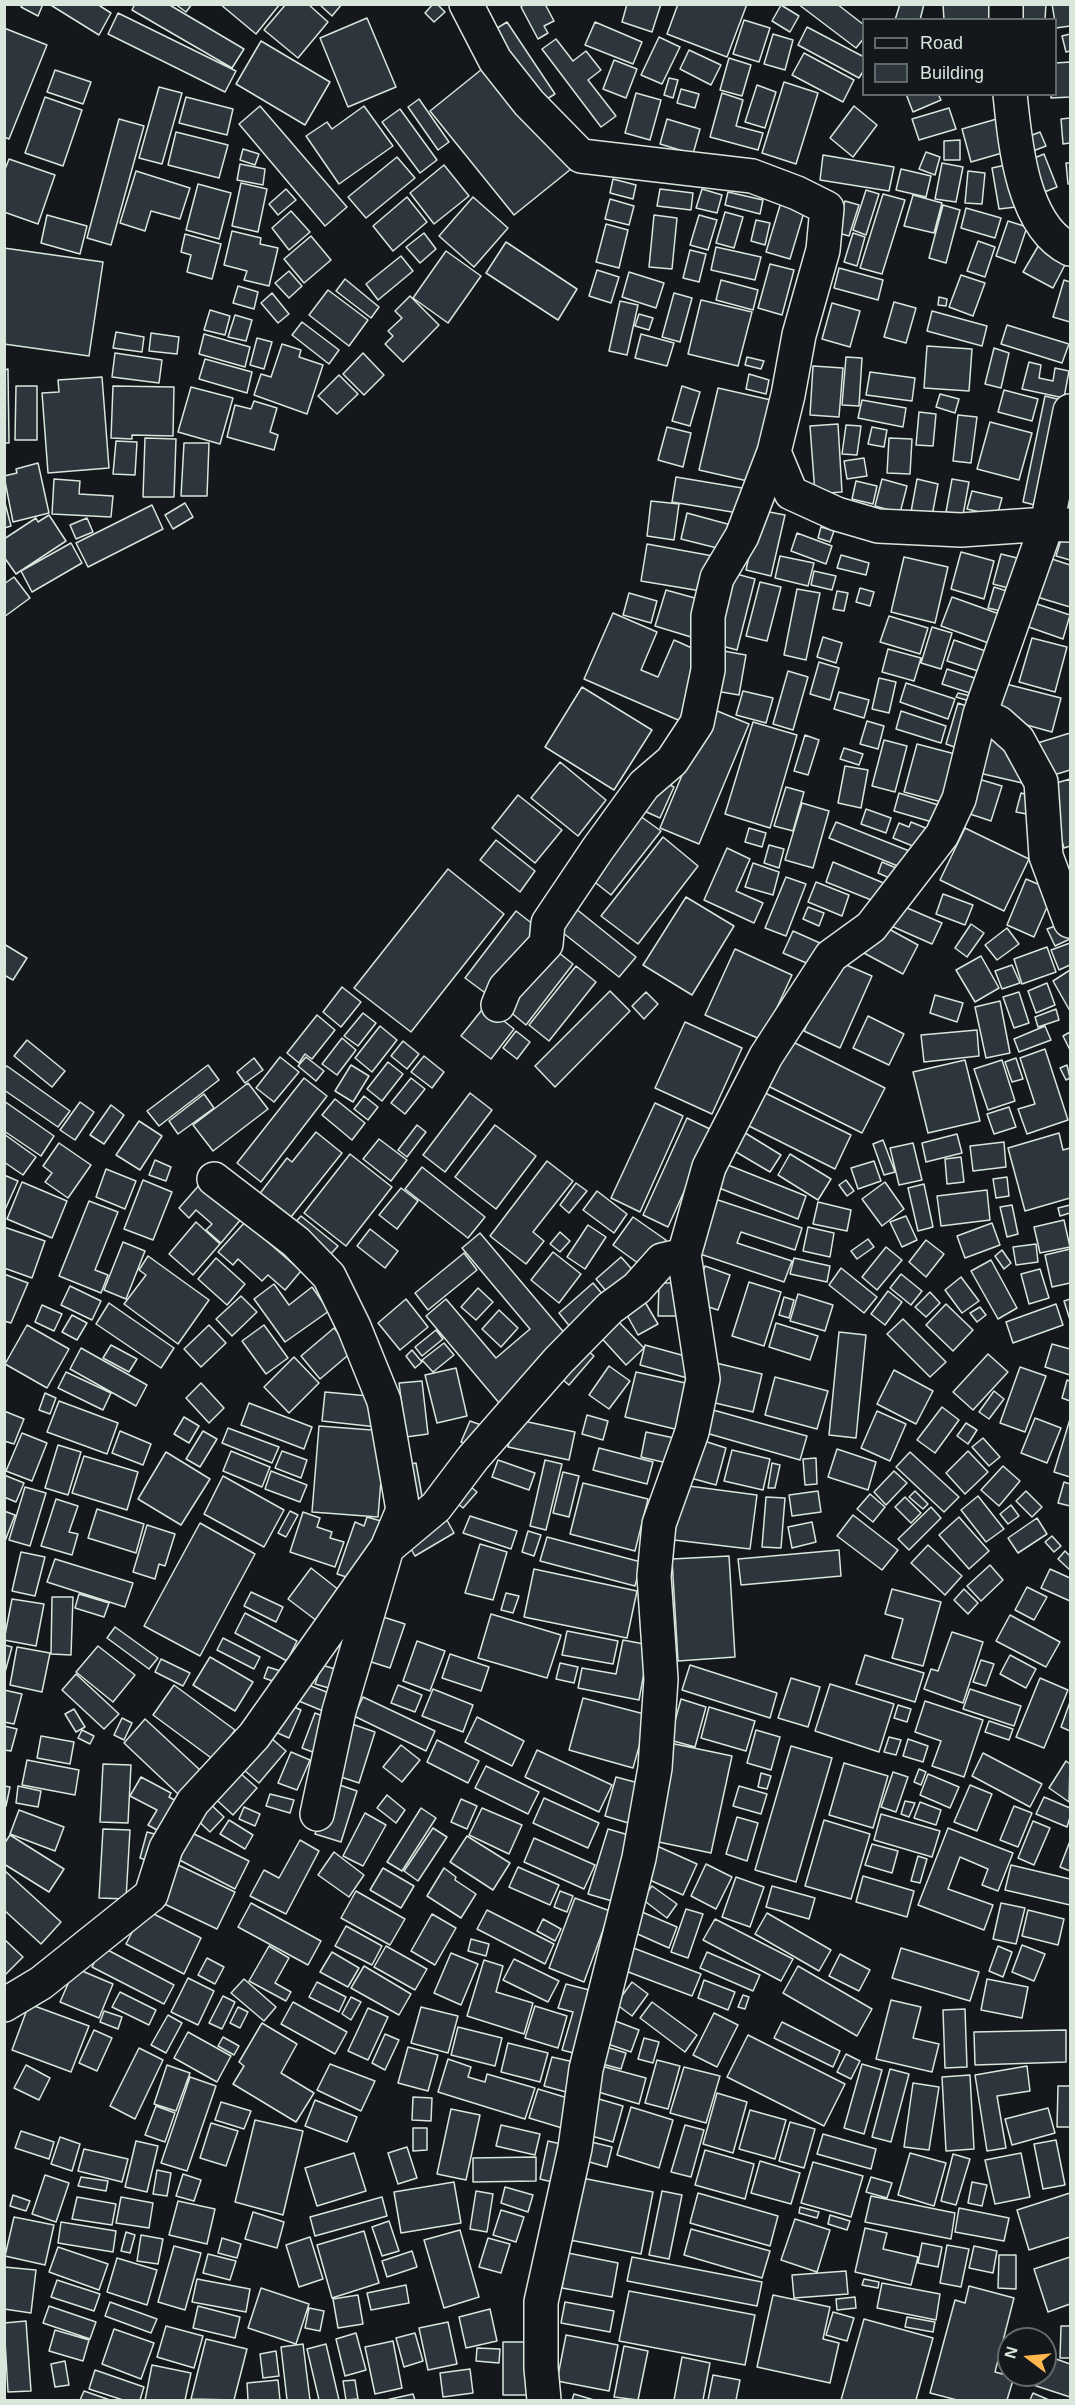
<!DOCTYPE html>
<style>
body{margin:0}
#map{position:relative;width:1075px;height:2405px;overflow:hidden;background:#14181c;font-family:Helvetica,sans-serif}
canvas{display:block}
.frame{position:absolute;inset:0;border:6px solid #d8e6dc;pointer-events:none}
.legend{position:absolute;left:862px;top:18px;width:195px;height:78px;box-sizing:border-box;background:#14181c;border:2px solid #626a69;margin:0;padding:8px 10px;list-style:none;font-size:18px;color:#d8e6dc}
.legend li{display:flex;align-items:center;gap:12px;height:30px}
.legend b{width:30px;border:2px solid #626a69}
.north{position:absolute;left:997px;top:2327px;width:60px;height:60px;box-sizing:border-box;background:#14181c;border:2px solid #626a69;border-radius:50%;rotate:286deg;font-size:16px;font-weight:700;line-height:24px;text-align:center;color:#d8e6dc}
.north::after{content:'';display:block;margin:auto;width:21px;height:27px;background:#ffb74d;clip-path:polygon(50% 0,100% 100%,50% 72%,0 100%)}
</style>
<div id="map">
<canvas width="1075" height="2405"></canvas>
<div class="frame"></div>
<ul class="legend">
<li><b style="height:8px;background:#14181c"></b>Road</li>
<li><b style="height:16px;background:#2c363c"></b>Building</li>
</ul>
<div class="north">N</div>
</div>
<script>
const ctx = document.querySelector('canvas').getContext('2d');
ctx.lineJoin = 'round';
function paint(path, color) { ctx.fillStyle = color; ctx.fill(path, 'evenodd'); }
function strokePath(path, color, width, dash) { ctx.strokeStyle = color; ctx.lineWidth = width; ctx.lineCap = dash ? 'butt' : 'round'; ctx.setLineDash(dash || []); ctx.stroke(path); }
const building = new Path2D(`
 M 23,4 L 43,4 L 38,16 L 21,7 Z
 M 49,4 L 97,4 L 111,13 L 99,35 Z
 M 135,4 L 168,4 L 244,49 L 232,68 L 132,10 Z
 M 175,4 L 192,4 L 186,12 Z
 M 220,4 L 280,4 L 256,34 Z
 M 286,4 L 308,4 L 328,22 L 298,58 L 264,30 Z
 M 319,4 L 342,4 L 332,16 Z
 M 433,4 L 437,4 L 445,12 L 434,22 L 425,13 Z
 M 525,4 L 545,4 L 554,21 L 544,26 L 548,33 L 538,39 L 521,7 Z
 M 627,4 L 661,4 L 652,32 L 622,22 Z
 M 678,4 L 747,4 L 727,57 L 667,34 Z
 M 798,4 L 837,4 L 864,25 L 864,38 L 856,48 Z
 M 900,4 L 924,4 L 920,20 L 895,20 Z
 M 943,4 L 998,4 L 1000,20 L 944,20 Z
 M 1021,4 L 1046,4 L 1045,20 L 1011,20 Z
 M 1052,4 L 1070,4 L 1070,26 L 1056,28 Z
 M 781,5 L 799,16 L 790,32 L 772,21 Z
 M 118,13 L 236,71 L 225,92 L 108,34 Z
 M 367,18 L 396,87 L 348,107 L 320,38 Z
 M 744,20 L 770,28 L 759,62 L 733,54 Z
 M 507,22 L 555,94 L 534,107 L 486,35 Z
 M 595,22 L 642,42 L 633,64 L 585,45 Z
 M 807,27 L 864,57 L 864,70 L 859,78 L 798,45 Z
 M 4,28 L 47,45 L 9,139 L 4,137 Z
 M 773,34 L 793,40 L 785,70 L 764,64 Z
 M 1070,34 L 1070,51 L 1066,52 L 1062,36 Z
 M 659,37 L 680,47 L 662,84 L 641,75 Z
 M 556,39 L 573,61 L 586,51 L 601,70 L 588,80 L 616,116 L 601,127 L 542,49 Z
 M 261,41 L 330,82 L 305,125 L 236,84 Z
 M 689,50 L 721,65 L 711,85 L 680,69 Z
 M 804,53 L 854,80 L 843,102 L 792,75 Z
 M 729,58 L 751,65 L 742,96 L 720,90 Z
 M 614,60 L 637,69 L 626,98 L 603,89 Z
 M 492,61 L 576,165 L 514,215 L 430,111 Z
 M 1070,62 L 1070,97 L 1051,98 L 1051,94 L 1056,94 L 1056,63 Z
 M 55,70 L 91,82 L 83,104 L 47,92 Z
 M 669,78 L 678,80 L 673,98 L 664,95 Z
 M 784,82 L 818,93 L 796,164 L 762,153 Z
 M 757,85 L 776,92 L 765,128 L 745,122 Z
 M 159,87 L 182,93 L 162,164 L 139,158 Z
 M 681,89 L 699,94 L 695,108 L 677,103 Z
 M 636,93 L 661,100 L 650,140 L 625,133 Z
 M 722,93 L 743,100 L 736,126 L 763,133 L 758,150 L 710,137 Z
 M 906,94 L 938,94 L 941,100 L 913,112 Z
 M 45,97 L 82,110 L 63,166 L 25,153 Z
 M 186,97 L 233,109 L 227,135 L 179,123 Z
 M 419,99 L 449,142 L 438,150 L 408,107 Z
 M 260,106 L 347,207 L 325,226 L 239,124 Z
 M 364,106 L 393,146 L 339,184 L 306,136 L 327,122 L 332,129 Z
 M 854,106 L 877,125 L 853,157 L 830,138 Z
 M 949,108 L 956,129 L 919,140 L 912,119 Z
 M 400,109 L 437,160 L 420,173 L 382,122 Z
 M 1000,118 L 1009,151 L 971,162 L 962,129 Z
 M 1070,118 L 1070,143 L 1063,144 L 1061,119 Z
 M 119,119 L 144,126 L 111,245 L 87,238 Z
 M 667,119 L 700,129 L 693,154 L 660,144 Z
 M 176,132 L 228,145 L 219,178 L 168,165 Z
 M 1040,132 L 1046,146 L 1025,154 L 1020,140 Z
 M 960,140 L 960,160 L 944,160 L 944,141 Z
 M 243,149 L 259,154 L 255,165 L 240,160 Z
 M 926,152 L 940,157 L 935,175 L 919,169 Z
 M 1044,154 L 1057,187 L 1037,195 L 1025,162 Z
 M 823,155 L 894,167 L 889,191 L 820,180 Z
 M 397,157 L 415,178 L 366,218 L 348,197 Z
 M 9,159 L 55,175 L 38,224 L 4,212 L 4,172 Z
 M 942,163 L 963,167 L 956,202 L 935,199 Z
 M 1066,163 L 1070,163 L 1070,184 L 1068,184 Z
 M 240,164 L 265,169 L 263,185 L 237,180 Z
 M 1010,164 L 1016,207 L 999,209 L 992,168 Z
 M 444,165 L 469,196 L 434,224 L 410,193 Z
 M 901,169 L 931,176 L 926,197 L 896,190 Z
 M 136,171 L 190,188 L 180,219 L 151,211 L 145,231 L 120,223 Z
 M 968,171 L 985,173 L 982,204 L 965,203 Z
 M 613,179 L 636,185 L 633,199 L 610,193 Z
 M 241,183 L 267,189 L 258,232 L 232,226 Z
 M 198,184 L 231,193 L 219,239 L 186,230 Z
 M 286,189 L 296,200 L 278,215 L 269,204 Z
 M 660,189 L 693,193 L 691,210 L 657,206 Z
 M 702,189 L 722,195 L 717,213 L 696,208 Z
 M 866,190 L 879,194 L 866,235 L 853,230 Z
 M 728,192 L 763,200 L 760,214 L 725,205 Z
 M 883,194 L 905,200 L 882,274 L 860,268 Z
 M 913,195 L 942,203 L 934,233 L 904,226 Z
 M 407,197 L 427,222 L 393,251 L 373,226 Z
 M 473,197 L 508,228 L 474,267 L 439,236 Z
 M 610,199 L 634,206 L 629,225 L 605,219 Z
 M 845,201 L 859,205 L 849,236 L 835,232 Z
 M 781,202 L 805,209 L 790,259 L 766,252 Z
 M 943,205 L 960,210 L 946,263 L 929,258 Z
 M 966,208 L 1001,218 L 995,238 L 961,228 Z
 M 291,211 L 310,232 L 289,250 L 272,228 Z
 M 725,212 L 743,217 L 734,248 L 716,243 Z
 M 47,215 L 87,226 L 80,254 L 41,243 Z
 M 654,215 L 677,218 L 672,269 L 649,267 Z
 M 699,215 L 717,220 L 708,250 L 690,245 Z
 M 756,220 L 770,223 L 765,245 L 751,241 Z
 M 1008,221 L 1027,227 L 1015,263 L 996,256 Z
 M 606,224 L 628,230 L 619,268 L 596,262 Z
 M 232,231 L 261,238 L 260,244 L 278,248 L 269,286 L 244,280 L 247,271 L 224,265 Z
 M 424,233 L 436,249 L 420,263 L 406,247 Z
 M 853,233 L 865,237 L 857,266 L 844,262 Z
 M 185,234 L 221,244 L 212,279 L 187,272 L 191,255 L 181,252 Z
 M 311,236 L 331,260 L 304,283 L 284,259 Z
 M 978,241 L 995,247 L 985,277 L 967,271 Z
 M 506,242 L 577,289 L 558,320 L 486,273 Z
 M 1040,243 L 1068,259 L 1053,288 L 1023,272 Z
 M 716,247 L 761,257 L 755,280 L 711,270 Z
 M 4,248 L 103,262 L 89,356 L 4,344 Z
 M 690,250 L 706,254 L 699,282 L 683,278 Z
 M 446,251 L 481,276 L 448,323 L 413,298 Z
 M 401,256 L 413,271 L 378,300 L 366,284 Z
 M 770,264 L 794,270 L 782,315 L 758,308 Z
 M 839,268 L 883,280 L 878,300 L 834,288 Z
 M 597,270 L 619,277 L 611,303 L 589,296 Z
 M 289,271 L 302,286 L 289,298 L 275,283 Z
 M 629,272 L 664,283 L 656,308 L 622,297 Z
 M 961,275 L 985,283 L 973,316 L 949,307 Z
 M 345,279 L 379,307 L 371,318 L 336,291 Z
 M 721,280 L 758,290 L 753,310 L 716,300 Z
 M 1064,280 L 1070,282 L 1070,322 L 1053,317 Z
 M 238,286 L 258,292 L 254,309 L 233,303 Z
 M 328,290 L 368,320 L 349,346 L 309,315 Z
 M 272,293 L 289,314 L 278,323 L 261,303 Z
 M 674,293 L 692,298 L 680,342 L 662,337 Z
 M 410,296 L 439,325 L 403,362 L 385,344 L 393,336 L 388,331 L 402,318 L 395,311 Z
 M 939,297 L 947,299 L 946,306 L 938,305 Z
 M 701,300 L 752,312 L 738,366 L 688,354 Z
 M 620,301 L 638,305 L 627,355 L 609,351 Z
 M 894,302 L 916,308 L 906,343 L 884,337 Z
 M 832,303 L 860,311 L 850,347 L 822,339 Z
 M 210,310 L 230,316 L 225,335 L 204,330 Z
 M 932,311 L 987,326 L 982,346 L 927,331 Z
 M 639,314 L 653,318 L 649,330 L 635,326 Z
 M 235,315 L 252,320 L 246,341 L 228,337 Z
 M 302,322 L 339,350 L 329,364 L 292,335 Z
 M 1007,325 L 1069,344 L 1062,363 L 1001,344 Z
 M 116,332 L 144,337 L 142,352 L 113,348 Z
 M 151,333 L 179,337 L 177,354 L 149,351 Z
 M 204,334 L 250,347 L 245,367 L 199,354 Z
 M 641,334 L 674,343 L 667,366 L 635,358 Z
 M 257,338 L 272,342 L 264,369 L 250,365 Z
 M 282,344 L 301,350 L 299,357 L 323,365 L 307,414 L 254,395 L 261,374 L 271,377 Z
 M 927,346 L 972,349 L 969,391 L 924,388 Z
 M 994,348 L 1009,353 L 1001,388 L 985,384 Z
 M 115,353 L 162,360 L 159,383 L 112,377 Z
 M 363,353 L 384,375 L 364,395 L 343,374 Z
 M 747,357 L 764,361 L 761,369 L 745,365 Z
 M 846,357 L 862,358 L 859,406 L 842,405 Z
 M 205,359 L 252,372 L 247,393 L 199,379 Z
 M 1029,362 L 1041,365 L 1039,378 L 1053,381 L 1055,368 L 1069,371 L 1064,398 L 1022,389 Z
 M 813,366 L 843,368 L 839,417 L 810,415 Z
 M 8,369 L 9,443 L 4,443 L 4,370 Z
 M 870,372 L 915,378 L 912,401 L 866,395 Z
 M 749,374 L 769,380 L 766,394 L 746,389 Z
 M 339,375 L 358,394 L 337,414 L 318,396 Z
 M 102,377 L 109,468 L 48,473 L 42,393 L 59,392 L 58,380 Z
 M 16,386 L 37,386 L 37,440 L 15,440 Z
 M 113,386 L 174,387 L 173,436 L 132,435 L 132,439 L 111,438 Z
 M 682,386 L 700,392 L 690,426 L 672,421 Z
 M 191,387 L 233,398 L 220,444 L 178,432 Z
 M 718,388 L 771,400 L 752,482 L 699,470 Z
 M 1004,390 L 1038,399 L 1032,421 L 998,412 Z
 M 940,394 L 959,399 L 955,413 L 936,407 Z
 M 1045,396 L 1065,401 L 1043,507 L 1023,502 Z
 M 862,400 L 906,408 L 903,427 L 858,418 Z
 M 254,401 L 277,408 L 270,432 L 278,435 L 274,450 L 227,437 L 235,405 L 251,409 Z
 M 919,412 L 936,414 L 933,446 L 916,445 Z
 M 958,415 L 977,417 L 971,463 L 953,461 Z
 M 990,422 L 1032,433 L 1019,480 L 977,469 Z
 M 838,424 L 842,492 L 815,494 L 810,426 Z
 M 846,425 L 861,426 L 857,455 L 842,454 Z
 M 667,427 L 691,433 L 683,467 L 658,460 Z
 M 872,427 L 887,430 L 884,447 L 868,444 Z
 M 145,438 L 176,439 L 174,497 L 143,497 Z
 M 889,438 L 912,439 L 910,474 L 887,473 Z
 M 116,441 L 137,442 L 135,475 L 113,474 Z
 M 184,443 L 209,443 L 207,496 L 181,496 Z
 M 864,458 L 867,476 L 847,479 L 844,461 Z
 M 38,463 L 49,513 L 13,522 L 4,476 L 17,473 L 16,469 Z
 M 676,477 L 748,489 L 744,514 L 672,502 Z
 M 54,479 L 80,481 L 79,494 L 113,496 L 111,517 L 52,514 Z
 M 882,479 L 907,486 L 900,513 L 875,506 Z
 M 917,479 L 938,484 L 932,516 L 911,512 Z
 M 952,479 L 969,482 L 963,515 L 946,512 Z
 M 856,481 L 877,486 L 873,504 L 852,499 Z
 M 972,491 L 1002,498 L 997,516 L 967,509 Z
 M 4,499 L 11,526 L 4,528 Z
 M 651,501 L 679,504 L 674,540 L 647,536 Z
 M 185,503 L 193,517 L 173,529 L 165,515 Z
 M 152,505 L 163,529 L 88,567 L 76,543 Z
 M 759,510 L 785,515 L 771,576 L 746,570 Z
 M 687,513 L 731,525 L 725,550 L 681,539 Z
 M 49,515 L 66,541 L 16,574 L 4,557 L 4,539 L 36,518 L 38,522 Z
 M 87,518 L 93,532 L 76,539 L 70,525 Z
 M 821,527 L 834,531 L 830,542 L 818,538 Z
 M 1064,530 L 1070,532 L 1070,560 L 1056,556 Z
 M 797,533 L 832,546 L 826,564 L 791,551 Z
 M 71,543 L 82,563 L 32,592 L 21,571 Z
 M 647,544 L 713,556 L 707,592 L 641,581 Z
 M 961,552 L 994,561 L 984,599 L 951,589 Z
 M 1001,554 L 1017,558 L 1008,588 L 993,584 Z
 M 841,555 L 869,563 L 866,575 L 837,568 Z
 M 780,556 L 814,563 L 808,586 L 775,578 Z
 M 904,557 L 948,567 L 935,623 L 891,612 Z
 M 1049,558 L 1070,565 L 1070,607 L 1037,597 Z
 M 814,571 L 836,576 L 832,590 L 811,585 Z
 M 729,572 L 755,579 L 737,650 L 711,643 Z
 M 14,577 L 30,598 L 4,617 L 4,584 Z
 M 760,582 L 781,587 L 767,641 L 746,636 Z
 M 994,587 L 1010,592 L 1005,612 L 988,608 Z
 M 860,588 L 874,592 L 870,606 L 856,602 Z
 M 797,589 L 820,593 L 806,660 L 784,655 Z
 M 666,590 L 702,600 L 691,637 L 655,626 Z
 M 837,591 L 848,593 L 844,611 L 833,609 Z
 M 629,593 L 657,601 L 651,623 L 623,615 Z
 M 952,597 L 1005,616 L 994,645 L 941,626 Z
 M 1031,602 L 1070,615 L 1063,639 L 1023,625 Z
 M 613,613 L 657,632 L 641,670 L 658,677 L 674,640 L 703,653 L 685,723 L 584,679 Z
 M 889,616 L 928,628 L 920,654 L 880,642 Z
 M 932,627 L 952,633 L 941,669 L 921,663 Z
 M 823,637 L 842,643 L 836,663 L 817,657 Z
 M 1032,638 L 1067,647 L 1055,692 L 1019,682 Z
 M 954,640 L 994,654 L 987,674 L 947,661 Z
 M 888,649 L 921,658 L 914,681 L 882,672 Z
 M 718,650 L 746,655 L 739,695 L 710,690 Z
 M 819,662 L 839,668 L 830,700 L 810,694 Z
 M 947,669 L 984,681 L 979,696 L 942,684 Z
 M 788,671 L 808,677 L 793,730 L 773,724 Z
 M 879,678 L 896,682 L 889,713 L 872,709 Z
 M 906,683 L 955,699 L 948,719 L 900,702 Z
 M 1002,683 L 1061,698 L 1052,732 L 994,716 Z
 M 582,687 L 652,730 L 614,790 L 545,747 Z
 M 743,691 L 773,698 L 766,723 L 736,715 Z
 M 839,692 L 869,700 L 864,718 L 834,709 Z
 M 958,693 L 975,697 L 973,702 L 956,697 Z
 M 958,703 L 975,709 L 963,750 L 946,744 Z
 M 710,708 L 749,724 L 699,844 L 660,828 Z
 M 901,711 L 946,726 L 941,743 L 896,729 Z
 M 867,721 L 884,726 L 878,749 L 860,744 Z
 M 753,722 L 797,735 L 770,828 L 725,814 Z
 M 1070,733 L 1070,770 L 1041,779 L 1031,745 Z
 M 987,734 L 1011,740 L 1007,756 L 1027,761 L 1031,785 L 979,773 Z
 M 805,735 L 819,740 L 808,775 L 794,771 Z
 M 884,740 L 907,746 L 895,792 L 872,786 Z
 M 917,744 L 959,755 L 945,803 L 904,792 Z
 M 844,748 L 863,754 L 859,765 L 840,759 Z
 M 560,762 L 606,800 L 578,836 L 531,798 Z
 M 845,766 L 868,770 L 861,808 L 838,803 Z
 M 656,778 L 674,787 L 660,818 L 642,810 Z
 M 975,778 L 1002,786 L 991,821 L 964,812 Z
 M 1070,779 L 1070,846 L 1064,848 L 1046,786 Z
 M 786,787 L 804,792 L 793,831 L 774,826 Z
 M 899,793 L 945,807 L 939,824 L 894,811 Z
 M 1021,793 L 1036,797 L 1032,815 L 1016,812 Z
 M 518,795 L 562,830 L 535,863 L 492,828 Z
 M 802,803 L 829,811 L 813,868 L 785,860 Z
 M 866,809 L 891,818 L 886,833 L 861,824 Z
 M 636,813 L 661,831 L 611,895 L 587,876 Z
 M 836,822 L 917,854 L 910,871 L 829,838 Z
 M 911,822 L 933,831 L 925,851 L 893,838 L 899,823 L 909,827 Z
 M 749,828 L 766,833 L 762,847 L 745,842 Z
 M 965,828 L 1029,859 L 1004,911 L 940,880 Z
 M 663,837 L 698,866 L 638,944 L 601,916 Z
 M 496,840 L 535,871 L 520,892 L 480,860 Z
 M 769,845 L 784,849 L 779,868 L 764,863 Z
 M 727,848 L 750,859 L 736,891 L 763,903 L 754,923 L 704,900 Z
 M 833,862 L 886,884 L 879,903 L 826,882 Z
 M 882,862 L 903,871 L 899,882 L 878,873 Z
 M 753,863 L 779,872 L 773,895 L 745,887 Z
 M 448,869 L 504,914 L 411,1032 L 354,988 Z
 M 786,877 L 806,884 L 786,936 L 765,928 Z
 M 1026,879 L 1054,891 L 1034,937 L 1007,925 Z
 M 816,882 L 849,895 L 842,916 L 808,902 Z
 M 943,894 L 973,905 L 965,925 L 936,914 Z
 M 686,897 L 734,926 L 692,995 L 643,965 Z
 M 570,904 L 636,957 L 619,977 L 553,925 Z
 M 898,904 L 942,923 L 932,944 L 889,925 Z
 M 808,907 L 824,913 L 819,926 L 803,919 Z
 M 516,911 L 543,932 L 492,998 L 465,978 Z
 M 878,923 L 918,945 L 903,974 L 862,952 Z
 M 1063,923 L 1070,939 L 1055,946 L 1047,929 Z
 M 971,924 L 984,933 L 967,957 L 955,948 Z
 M 1007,928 L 1019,944 L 997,960 L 985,945 Z
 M 793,931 L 820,943 L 811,965 L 783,953 Z
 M 1070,943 L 1070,965 L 1059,970 L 1051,950 Z
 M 4,944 L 27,958 L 13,980 L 4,975 Z
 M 549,945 L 573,964 L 526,1025 L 502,1005 Z
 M 1047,947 L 1056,972 L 1022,984 L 1014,959 Z
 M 735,949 L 792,975 L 762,1040 L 705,1015 Z
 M 981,956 L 999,988 L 975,1002 L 956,970 Z
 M 837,961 L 872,976 L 840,1048 L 804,1031 Z
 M 1012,965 L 1020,983 L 1002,989 L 995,971 Z
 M 576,966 L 596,982 L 549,1041 L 529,1025 Z
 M 1070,970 L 1070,1011 L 1053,981 Z
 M 1047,983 L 1055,1005 L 1036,1013 L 1028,991 Z
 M 342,987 L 361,1002 L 341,1027 L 323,1012 Z
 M 610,991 L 630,1011 L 555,1087 L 535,1066 Z
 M 646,992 L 658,1004 L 644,1019 L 632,1006 Z
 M 1019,992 L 1029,1023 L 1014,1028 L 1003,997 Z
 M 935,995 L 963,1003 L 957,1022 L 930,1013 Z
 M 1000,1001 L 1010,1053 L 986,1058 L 975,1007 Z
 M 485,1006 L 514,1029 L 491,1059 L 461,1036 Z
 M 1056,1009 L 1059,1020 L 1038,1027 L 1035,1017 Z
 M 363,1013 L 376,1023 L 358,1046 L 344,1036 Z
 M 317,1015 L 335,1030 L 312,1059 L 305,1054 L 299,1063 L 287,1053 Z
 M 868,1016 L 904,1034 L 889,1065 L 853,1048 Z
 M 685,1022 L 742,1048 L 712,1114 L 655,1088 Z
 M 380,1026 L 397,1040 L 372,1072 L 355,1058 Z
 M 1045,1026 L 1051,1040 L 1019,1052 L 1014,1039 Z
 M 977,1030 L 979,1056 L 924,1062 L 921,1035 Z
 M 516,1031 L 530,1042 L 517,1059 L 503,1048 Z
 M 1070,1032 L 1070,1050 L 1063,1036 Z
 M 342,1038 L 356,1050 L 337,1075 L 322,1064 Z
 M 27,1040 L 65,1071 L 52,1087 L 14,1056 Z
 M 403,1041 L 419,1054 L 407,1069 L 391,1056 Z
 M 791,1041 L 885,1088 L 862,1133 L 768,1086 Z
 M 1045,1049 L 1068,1120 L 1027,1134 L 1018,1109 L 1035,1104 L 1020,1058 Z
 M 424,1056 L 444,1072 L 432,1088 L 411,1072 Z
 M 280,1057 L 299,1072 L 274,1102 L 256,1088 Z
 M 306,1057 L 324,1071 L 316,1081 L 298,1066 Z
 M 254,1058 L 263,1070 L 245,1083 L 237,1072 Z
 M 1016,1058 L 1023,1079 L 1012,1082 L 1005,1062 Z
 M 965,1060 L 980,1121 L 928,1133 L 913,1072 Z
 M 1002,1060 L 1015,1101 L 988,1110 L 974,1069 Z
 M 388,1062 L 403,1074 L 382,1101 L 367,1089 Z
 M 208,1065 L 219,1080 L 159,1126 L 147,1111 Z
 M 351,1065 L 369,1076 L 353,1102 L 335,1091 Z
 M 1067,1065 L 1070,1078 L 1066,1080 L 1060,1068 Z
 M 7,1066 L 70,1111 L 58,1127 L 4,1090 L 4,1069 Z
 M 304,1078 L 327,1096 L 261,1182 L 237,1163 Z
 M 411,1078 L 425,1089 L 405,1114 L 391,1103 Z
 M 248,1083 L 268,1109 L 213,1151 L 193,1125 Z
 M 759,1090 L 851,1135 L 835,1169 L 743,1123 Z
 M 470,1093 L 492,1110 L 445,1172 L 423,1155 Z
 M 204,1094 L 214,1108 L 178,1134 L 169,1121 Z
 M 364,1096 L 378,1107 L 368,1120 L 354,1109 Z
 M 335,1099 L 365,1123 L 352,1140 L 322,1115 Z
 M 4,1101 L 54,1136 L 41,1156 L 4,1131 Z
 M 80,1102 L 94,1112 L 75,1140 L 60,1130 Z
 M 655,1103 L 683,1116 L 640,1212 L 611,1198 Z
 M 111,1105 L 124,1115 L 104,1144 L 90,1135 Z
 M 1009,1107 L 1016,1127 L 994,1134 L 987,1114 Z
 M 687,1118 L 712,1130 L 668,1227 L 643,1215 Z
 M 139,1121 L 162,1136 L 140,1170 L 116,1155 Z
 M 417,1125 L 426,1132 L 407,1157 L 398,1150 Z
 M 495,1125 L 536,1156 L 496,1209 L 455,1177 Z
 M 742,1131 L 781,1155 L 770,1172 L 731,1149 Z
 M 316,1132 L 342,1153 L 291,1217 L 271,1201 L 265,1208 L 255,1200 L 287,1158 L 292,1162 Z
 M 1059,1133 L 1063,1150 L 1070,1148 L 1070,1198 L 1025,1211 L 1008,1148 Z
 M 4,1134 L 36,1157 L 23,1175 L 4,1162 Z
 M 957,1134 L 962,1153 L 926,1162 L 922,1143 Z
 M 379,1139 L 407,1160 L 391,1181 L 363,1159 Z
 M 883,1140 L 895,1172 L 884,1175 L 873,1144 Z
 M 1004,1142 L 1006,1167 L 973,1171 L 970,1146 Z
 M 59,1143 L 91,1165 L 68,1198 L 45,1182 L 52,1173 L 43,1166 Z
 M 913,1143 L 922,1180 L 899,1185 L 890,1148 Z
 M 350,1154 L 392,1187 L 346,1246 L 304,1213 Z
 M 790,1154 L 831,1179 L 818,1200 L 778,1175 Z
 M 961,1157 L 964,1182 L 947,1184 L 945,1159 Z
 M 155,1160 L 171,1167 L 166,1181 L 149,1175 Z
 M 547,1161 L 573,1181 L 533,1232 L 544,1241 L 526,1264 L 490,1236 Z
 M 874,1161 L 881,1181 L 858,1189 L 851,1168 Z
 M 728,1165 L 806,1196 L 798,1219 L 719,1188 Z
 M 422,1167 L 485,1217 L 468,1238 L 405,1189 Z
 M 106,1169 L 136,1181 L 125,1209 L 96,1197 Z
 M 4,1175 L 18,1181 L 4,1212 Z
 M 1007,1177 L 1009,1196 L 996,1198 L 993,1179 Z
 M 143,1180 L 172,1192 L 153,1240 L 124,1229 Z
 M 846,1180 L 854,1191 L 847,1196 L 839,1185 Z
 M 22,1182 L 67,1201 L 52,1238 L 7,1219 Z
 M 885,1182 L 904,1209 L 882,1226 L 862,1199 Z
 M 201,1183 L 242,1218 L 221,1243 L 206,1230 L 212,1224 L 196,1210 L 189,1218 L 179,1208 Z
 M 576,1183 L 587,1191 L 569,1213 L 560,1205 Z
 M 924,1184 L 933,1227 L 918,1231 L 908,1188 Z
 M 401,1188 L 418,1201 L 397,1229 L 379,1215 Z
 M 987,1190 L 990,1220 L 941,1226 L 937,1196 Z
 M 597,1191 L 627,1214 L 614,1233 L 583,1210 Z
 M 712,1198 L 802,1228 L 795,1250 L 741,1232 L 737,1243 L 792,1261 L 784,1282 L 694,1252 Z
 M 89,1201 L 118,1212 L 95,1270 L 108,1275 L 101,1293 L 59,1276 Z
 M 818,1202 L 851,1210 L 847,1231 L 813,1224 Z
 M 1012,1205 L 1018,1234 L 1007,1237 L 1000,1207 Z
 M 1070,1205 L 1070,1213 L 1060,1216 L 1058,1208 Z
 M 301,1216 L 338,1246 L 329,1256 L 292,1226 Z
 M 906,1216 L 917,1240 L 902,1247 L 890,1222 Z
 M 633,1217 L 666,1240 L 646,1269 L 613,1245 Z
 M 1064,1220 L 1070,1247 L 1040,1253 L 1034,1227 Z
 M 196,1222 L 220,1244 L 193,1275 L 169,1254 Z
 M 245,1222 L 301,1271 L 285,1290 L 268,1275 L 262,1281 L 238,1259 L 233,1265 L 218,1252 Z
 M 992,1223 L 1000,1245 L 965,1258 L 957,1236 Z
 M 588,1225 L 606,1237 L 585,1269 L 567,1257 Z
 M 4,1227 L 45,1241 L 32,1278 L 4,1268 Z
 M 808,1227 L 834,1233 L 830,1257 L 803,1251 Z
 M 370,1229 L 398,1251 L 385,1268 L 357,1246 Z
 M 560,1232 L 570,1241 L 560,1252 L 550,1244 Z
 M 480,1233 L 572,1342 L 500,1404 L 426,1316 L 446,1299 L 496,1358 L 530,1329 L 462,1248 Z
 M 868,1239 L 874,1247 L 857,1259 L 851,1251 Z
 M 926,1240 L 944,1254 L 926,1277 L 909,1262 Z
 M 123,1242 L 145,1251 L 126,1299 L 104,1290 Z
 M 1036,1244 L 1038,1262 L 1016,1265 L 1013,1247 Z
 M 886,1247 L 902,1260 L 877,1290 L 862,1277 Z
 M 1070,1249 L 1070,1283 L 1052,1287 L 1045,1255 Z
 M 1002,1250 L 1011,1263 L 1004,1269 L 995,1256 Z
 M 553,1252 L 581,1274 L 559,1303 L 531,1280 Z
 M 464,1253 L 477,1270 L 428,1310 L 415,1293 Z
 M 148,1256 L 209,1300 L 178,1344 L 124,1304 L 146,1275 L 139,1270 Z
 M 621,1257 L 638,1276 L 612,1298 L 596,1279 Z
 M 216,1258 L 245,1284 L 227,1305 L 198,1279 Z
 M 794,1258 L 830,1266 L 827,1282 L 790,1274 Z
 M 991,1260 L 1017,1308 L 998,1319 L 971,1271 Z
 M 705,1266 L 730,1275 L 718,1310 L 693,1302 Z
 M 841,1268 L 877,1297 L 864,1313 L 829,1285 Z
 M 1040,1269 L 1049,1298 L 1029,1304 L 1021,1274 Z
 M 4,1274 L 28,1283 L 11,1323 L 4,1321 Z
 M 901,1274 L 922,1291 L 911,1305 L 890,1288 Z
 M 961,1277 L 979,1301 L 962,1313 L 945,1290 Z
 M 749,1282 L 781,1292 L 764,1346 L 732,1336 Z
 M 593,1283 L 610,1303 L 575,1333 L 559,1313 Z
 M 659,1283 L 681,1283 L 681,1316 L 658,1316 Z
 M 274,1284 L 289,1305 L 312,1287 L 329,1311 L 285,1342 L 254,1299 Z
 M 70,1286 L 101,1301 L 92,1320 L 61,1305 Z
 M 478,1288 L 493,1302 L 476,1320 L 461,1307 Z
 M 888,1291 L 902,1302 L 885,1325 L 871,1314 Z
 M 930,1292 L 940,1303 L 926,1317 L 915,1307 Z
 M 798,1294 L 833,1305 L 825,1331 L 790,1321 Z
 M 241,1296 L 257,1312 L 232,1336 L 216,1319 Z
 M 642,1297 L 658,1324 L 638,1335 L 623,1308 Z
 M 784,1297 L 794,1300 L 789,1318 L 779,1315 Z
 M 406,1299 L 428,1327 L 400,1350 L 378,1323 Z
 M 1070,1299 L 1070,1320 L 1064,1301 Z
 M 109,1303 L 174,1348 L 161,1368 L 96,1324 Z
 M 946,1304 L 973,1330 L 953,1351 L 926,1325 Z
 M 1056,1304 L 1063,1325 L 1013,1343 L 1006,1322 Z
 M 42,1305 L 62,1314 L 54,1331 L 35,1322 Z
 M 980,1307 L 986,1315 L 977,1322 L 970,1313 Z
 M 499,1310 L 518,1328 L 501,1347 L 482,1329 Z
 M 72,1315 L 87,1323 L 77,1340 L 62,1332 Z
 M 613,1316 L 644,1348 L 626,1365 L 596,1332 Z
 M 903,1319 L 946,1362 L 930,1377 L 887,1334 Z
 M 776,1323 L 818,1336 L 810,1360 L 769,1347 Z
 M 27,1325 L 69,1349 L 47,1388 L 5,1364 Z
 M 209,1325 L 226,1343 L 201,1367 L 184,1349 Z
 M 264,1325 L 288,1358 L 266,1374 L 242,1341 Z
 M 334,1328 L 353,1351 L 320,1379 L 301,1356 Z
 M 436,1330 L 443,1339 L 422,1356 L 415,1347 Z
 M 839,1332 L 866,1335 L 856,1438 L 829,1435 Z
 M 444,1343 L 454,1355 L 433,1372 L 422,1360 Z
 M 1052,1344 L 1070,1349 L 1070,1375 L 1045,1367 Z
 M 111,1345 L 137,1359 L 129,1372 L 103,1358 Z
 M 581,1345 L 594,1356 L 569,1385 L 556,1374 Z
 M 645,1345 L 696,1359 L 691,1379 L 640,1365 Z
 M 81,1348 L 147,1385 L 136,1406 L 70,1369 Z
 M 412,1350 L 422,1362 L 415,1368 L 406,1356 Z
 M 988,1354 L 1008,1372 L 973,1410 L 953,1392 Z
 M 294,1357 L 319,1383 L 289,1413 L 264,1387 Z
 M 716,1363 L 762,1374 L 753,1412 L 707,1401 Z
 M 609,1366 L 630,1381 L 609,1409 L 589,1395 Z
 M 1020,1367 L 1046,1376 L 1025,1432 L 1000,1423 Z
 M 456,1368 L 467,1416 L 437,1423 L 425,1375 Z
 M 894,1370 L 933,1391 L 916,1424 L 877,1404 Z
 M 66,1372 L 111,1393 L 103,1410 L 58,1388 Z
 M 636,1372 L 690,1384 L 679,1430 L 625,1417 Z
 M 775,1377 L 828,1391 L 817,1429 L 765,1415 Z
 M 1067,1380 L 1070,1381 L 1070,1401 L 1062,1398 Z
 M 422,1381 L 428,1434 L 406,1437 L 399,1383 Z
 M 201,1383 L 224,1408 L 209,1423 L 186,1398 Z
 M 994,1391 L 1004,1399 L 989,1419 L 979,1412 Z
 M 325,1392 L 380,1397 L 377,1427 L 322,1421 Z
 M 45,1393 L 56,1398 L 50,1414 L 39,1410 Z
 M 59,1401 L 118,1423 L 107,1454 L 47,1432 Z
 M 249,1403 L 312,1427 L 304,1449 L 241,1425 Z
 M 942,1407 L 959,1420 L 935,1453 L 917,1440 Z
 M 713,1410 L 807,1436 L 800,1460 L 706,1433 Z
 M 4,1411 L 24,1419 L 14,1444 L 4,1441 Z
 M 877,1411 L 906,1424 L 890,1461 L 861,1448 Z
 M 587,1415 L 608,1421 L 603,1440 L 582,1434 Z
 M 184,1417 L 199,1426 L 189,1443 L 174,1434 Z
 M 1035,1418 L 1061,1428 L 1047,1463 L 1021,1453 Z
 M 514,1419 L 575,1432 L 569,1460 L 508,1447 Z
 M 1070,1419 L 1070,1477 L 1054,1472 Z
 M 470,1421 L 484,1426 L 476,1448 L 461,1442 Z
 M 966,1423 L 977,1430 L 968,1444 L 957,1436 Z
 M 319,1426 L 385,1431 L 378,1517 L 312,1512 Z
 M 228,1428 L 279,1447 L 272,1463 L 222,1443 Z
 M 120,1431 L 151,1444 L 143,1465 L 112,1453 Z
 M 203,1431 L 217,1439 L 200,1467 L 186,1459 Z
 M 646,1432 L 674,1438 L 667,1463 L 641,1457 Z
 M 22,1433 L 47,1443 L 32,1481 L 6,1471 Z
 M 983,1438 L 1000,1457 L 989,1466 L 972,1447 Z
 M 698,1439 L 726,1448 L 716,1485 L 687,1477 Z
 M 58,1445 L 81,1452 L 68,1495 L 45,1488 Z
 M 599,1448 L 653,1462 L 647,1484 L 593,1470 Z
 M 837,1449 L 876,1462 L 868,1490 L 828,1477 Z
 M 732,1450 L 770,1459 L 763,1490 L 724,1481 Z
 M 231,1451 L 270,1467 L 262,1487 L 223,1471 Z
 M 282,1451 L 307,1460 L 301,1478 L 275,1468 Z
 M 968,1451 L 988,1472 L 965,1494 L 946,1473 Z
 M 166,1452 L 210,1479 L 181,1525 L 138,1499 Z
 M 910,1452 L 959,1497 L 944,1512 L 896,1467 Z
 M 84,1456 L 138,1472 L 127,1510 L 72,1493 Z
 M 816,1458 L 817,1484 L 805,1485 L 803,1459 Z
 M 498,1460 L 535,1473 L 529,1490 L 492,1477 Z
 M 545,1460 L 562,1464 L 546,1530 L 530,1526 Z
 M 416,1463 L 424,1507 L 407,1510 L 400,1466 Z
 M 772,1463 L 780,1465 L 775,1488 L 768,1488 Z
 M 1003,1466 L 1020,1481 L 999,1506 L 981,1490 Z
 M 271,1471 L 307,1485 L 300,1502 L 265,1489 Z
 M 894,1471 L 907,1483 L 886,1505 L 874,1492 Z
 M 563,1472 L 579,1476 L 569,1517 L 553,1513 Z
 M 4,1475 L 24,1483 L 16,1502 L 4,1497 Z
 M 223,1476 L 284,1510 L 264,1547 L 204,1514 Z
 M 465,1482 L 477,1492 L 463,1508 L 451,1498 Z
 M 1064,1482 L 1070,1484 L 1070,1506 L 1058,1503 Z
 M 583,1483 L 648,1499 L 635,1551 L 570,1534 Z
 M 681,1485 L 757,1495 L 750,1549 L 674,1540 Z
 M 25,1487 L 46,1493 L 30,1546 L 9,1540 Z
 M 818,1491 L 821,1512 L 792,1516 L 789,1495 Z
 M 915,1491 L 928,1504 L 923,1509 L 909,1497 Z
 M 1026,1491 L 1042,1507 L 1032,1517 L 1016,1501 Z
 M 870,1494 L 885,1507 L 873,1522 L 857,1509 Z
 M 978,1496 L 1004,1529 L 986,1542 L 961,1510 Z
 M 766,1497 L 785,1498 L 781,1548 L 762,1547 Z
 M 905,1497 L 921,1513 L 911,1523 L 895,1507 Z
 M 56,1499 L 78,1506 L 69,1532 L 78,1534 L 72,1555 L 41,1546 Z
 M 1011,1505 L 1019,1516 L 1008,1524 L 1000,1514 Z
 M 931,1507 L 941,1518 L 909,1550 L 898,1539 Z
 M 97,1509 L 144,1524 L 136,1553 L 88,1538 Z
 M 4,1511 L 15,1515 L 5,1541 L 4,1541 Z
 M 290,1511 L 298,1515 L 286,1537 L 278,1533 Z
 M 442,1511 L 454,1533 L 415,1556 L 403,1535 Z
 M 303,1512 L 320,1518 L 317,1527 L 332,1532 L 330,1538 L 344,1542 L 335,1567 L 290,1552 Z
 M 853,1515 L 898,1550 L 882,1570 L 837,1536 Z
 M 470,1516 L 517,1531 L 511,1549 L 463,1533 Z
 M 367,1517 L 381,1521 L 359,1581 L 337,1574 L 355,1522 L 364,1526 Z
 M 959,1517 L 989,1551 L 969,1569 L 939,1535 Z
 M 1037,1518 L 1047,1534 L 1018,1553 L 1008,1538 Z
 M 812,1522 L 816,1542 L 792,1548 L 788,1527 Z
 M 200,1523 L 255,1554 L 200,1656 L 144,1626 Z
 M 147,1525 L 175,1534 L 165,1566 L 159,1564 L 155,1579 L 133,1572 Z
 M 528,1531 L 541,1535 L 534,1556 L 522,1552 Z
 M 1052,1536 L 1061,1546 L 1054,1552 L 1045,1542 Z
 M 547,1537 L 641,1562 L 635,1586 L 540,1561 Z
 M 480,1544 L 507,1552 L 493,1600 L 465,1593 Z
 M 928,1545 L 962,1576 L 945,1595 L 911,1563 Z
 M 839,1550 L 841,1576 L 741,1585 L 738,1559 Z
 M 1065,1551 L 1070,1556 L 1070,1570 L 1058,1559 Z
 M 21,1552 L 45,1557 L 35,1596 L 12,1591 Z
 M 729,1556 L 735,1657 L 678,1661 L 672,1559 Z
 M 55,1559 L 133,1583 L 125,1607 L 47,1582 Z
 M 990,1565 L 1003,1580 L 981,1601 L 967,1586 Z
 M 311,1568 L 344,1594 L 321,1624 L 288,1599 Z
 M 534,1569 L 637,1591 L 627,1638 L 524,1617 Z
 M 1050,1569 L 1070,1578 L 1070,1601 L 1041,1588 Z
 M 1027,1587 L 1047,1597 L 1034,1620 L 1015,1610 Z
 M 892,1589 L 941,1602 L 923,1666 L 892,1658 L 903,1619 L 885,1614 Z
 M 964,1589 L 978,1603 L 968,1614 L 954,1600 Z
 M 251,1592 L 283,1607 L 276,1622 L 244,1606 Z
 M 506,1593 L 519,1596 L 513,1613 L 501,1610 Z
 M 79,1594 L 109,1603 L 104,1617 L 75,1608 Z
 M 52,1597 L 73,1597 L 71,1655 L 51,1654 Z
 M 12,1599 L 44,1604 L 36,1646 L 4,1640 Z
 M 245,1613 L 297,1641 L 287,1661 L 235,1633 Z
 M 491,1614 L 561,1635 L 547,1678 L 478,1658 Z
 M 377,1615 L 405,1624 L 390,1668 L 362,1659 Z
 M 1010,1615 L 1060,1642 L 1046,1667 L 996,1641 Z
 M 115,1627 L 158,1658 L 149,1669 L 107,1638 Z
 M 567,1631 L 618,1641 L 613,1664 L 562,1655 Z
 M 952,1632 L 983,1642 L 963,1703 L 924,1689 L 931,1669 L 938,1671 Z
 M 223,1638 L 260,1657 L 254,1669 L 217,1650 Z
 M 623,1640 L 649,1645 L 639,1700 L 578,1688 L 582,1668 L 616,1674 Z
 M 417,1641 L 445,1651 L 430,1691 L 403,1681 Z
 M 4,1645 L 12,1647 L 4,1676 Z
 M 98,1646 L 135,1675 L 113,1702 L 76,1672 Z
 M 17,1647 L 50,1653 L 42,1692 L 10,1685 Z
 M 450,1654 L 489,1667 L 481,1691 L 442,1678 Z
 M 865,1655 L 924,1673 L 915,1702 L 856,1684 Z
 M 1010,1655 L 1036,1669 L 1026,1688 L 1000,1674 Z
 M 210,1657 L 253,1682 L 235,1711 L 193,1685 Z
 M 161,1659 L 190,1673 L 183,1686 L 155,1672 Z
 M 981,1660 L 994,1664 L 986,1686 L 973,1682 Z
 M 560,1663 L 578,1667 L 574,1683 L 556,1679 Z
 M 322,1665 L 345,1672 L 339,1691 L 315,1684 Z
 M 690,1665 L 777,1693 L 770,1718 L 682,1690 Z
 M 268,1667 L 287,1673 L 284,1685 L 264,1678 Z
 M 76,1674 L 119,1714 L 104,1729 L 62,1690 Z
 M 791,1678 L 820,1687 L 808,1727 L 778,1718 Z
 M 1040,1678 L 1068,1690 L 1044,1748 L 1016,1737 Z
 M 301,1682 L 329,1693 L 323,1711 L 294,1699 Z
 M 830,1684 L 894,1704 L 879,1752 L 815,1731 Z
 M 174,1685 L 235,1730 L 214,1760 L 153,1715 Z
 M 398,1685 L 422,1695 L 415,1712 L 391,1703 Z
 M 433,1689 L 473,1705 L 463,1732 L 422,1716 Z
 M 970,1689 L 1021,1706 L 1014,1726 L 963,1709 Z
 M 4,1690 L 22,1694 L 14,1724 L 4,1722 Z
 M 363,1697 L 435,1731 L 426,1751 L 354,1716 Z
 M 583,1698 L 648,1715 L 633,1768 L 569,1750 Z
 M 681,1699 L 706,1707 L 695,1747 L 670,1740 Z
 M 925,1701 L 983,1720 L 964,1777 L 932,1766 L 941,1741 L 915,1732 Z
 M 1070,1702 L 1070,1731 L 1061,1727 Z
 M 285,1703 L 301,1710 L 289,1738 L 273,1731 Z
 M 898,1705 L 911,1709 L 907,1722 L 894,1718 Z
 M 709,1707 L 755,1721 L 746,1751 L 701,1738 Z
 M 74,1709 L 85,1727 L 76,1732 L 65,1714 Z
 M 315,1713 L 331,1719 L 318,1754 L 302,1748 Z
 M 477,1717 L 524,1741 L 512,1766 L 465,1742 Z
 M 122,1718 L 132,1723 L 124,1740 L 114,1735 Z
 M 145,1719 L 200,1770 L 178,1794 L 124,1743 Z
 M 989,1721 L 1013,1729 L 1009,1740 L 985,1732 Z
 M 349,1723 L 375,1732 L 359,1783 L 332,1774 Z
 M 4,1726 L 17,1729 L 11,1751 L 4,1750 Z
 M 82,1730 L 94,1736 L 90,1744 L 78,1738 Z
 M 756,1730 L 780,1737 L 771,1770 L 747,1763 Z
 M 263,1731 L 286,1751 L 259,1783 L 236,1763 Z
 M 41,1736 L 74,1742 L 70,1764 L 37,1758 Z
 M 889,1737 L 901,1740 L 896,1755 L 884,1752 Z
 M 908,1739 L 928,1746 L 923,1762 L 903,1756 Z
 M 437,1740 L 479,1761 L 468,1783 L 427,1762 Z
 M 670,1743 L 732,1756 L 711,1853 L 649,1840 Z
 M 401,1745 L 420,1760 L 402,1782 L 383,1767 Z
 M 791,1746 L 832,1758 L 796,1882 L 755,1870 Z
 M 537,1750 L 612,1785 L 599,1812 L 525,1777 Z
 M 291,1752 L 310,1760 L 297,1790 L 278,1783 Z
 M 983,1753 L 1042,1784 L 1030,1807 L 972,1776 Z
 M 27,1760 L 79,1770 L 75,1795 L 22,1785 Z
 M 1066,1761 L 1070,1764 L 1069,1802 L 1049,1788 Z
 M 844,1763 L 888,1776 L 873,1828 L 829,1815 Z
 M 103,1764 L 131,1765 L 128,1823 L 100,1822 Z
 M 232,1766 L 257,1788 L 233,1815 L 209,1793 Z
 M 486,1766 L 539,1792 L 528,1814 L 475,1788 Z
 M 919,1769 L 926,1772 L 921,1785 L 914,1782 Z
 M 893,1772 L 908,1777 L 896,1812 L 881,1807 Z
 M 761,1773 L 771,1776 L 767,1789 L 758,1787 Z
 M 928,1774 L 959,1787 L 950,1808 L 920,1795 Z
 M 141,1777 L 171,1793 L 169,1797 L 182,1804 L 166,1835 L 148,1825 L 157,1810 L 130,1796 Z
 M 616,1777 L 646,1785 L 635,1825 L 605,1816 Z
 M 331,1782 L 357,1791 L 341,1842 L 315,1834 Z
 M 970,1785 L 992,1794 L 977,1831 L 954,1822 Z
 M 4,1786 L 10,1787 L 6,1806 L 4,1806 Z
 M 18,1786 L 41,1791 L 38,1807 L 16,1803 Z
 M 739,1786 L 767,1794 L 761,1814 L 733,1806 Z
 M 270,1794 L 294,1800 L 290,1813 L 266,1806 Z
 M 387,1795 L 405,1810 L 396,1823 L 377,1808 Z
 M 1044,1797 L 1070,1808 L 1070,1817 L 1067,1827 L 1036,1814 Z
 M 544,1798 L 599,1823 L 588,1848 L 533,1823 Z
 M 461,1799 L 477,1806 L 467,1829 L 451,1822 Z
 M 206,1800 L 224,1817 L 210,1832 L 192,1815 Z
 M 905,1801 L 915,1803 L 909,1817 L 901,1814 Z
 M 920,1802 L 941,1810 L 936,1825 L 914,1818 Z
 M 1014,1806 L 1032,1813 L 1018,1847 L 1000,1840 Z
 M 244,1807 L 260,1814 L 255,1826 L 239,1819 Z
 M 421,1808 L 436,1818 L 402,1871 L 387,1862 Z
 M 482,1808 L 522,1825 L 509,1854 L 469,1835 Z
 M 19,1810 L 64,1827 L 55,1851 L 10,1834 Z
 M 365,1813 L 386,1825 L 363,1866 L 343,1856 Z
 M 881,1814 L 940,1831 L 932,1857 L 874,1840 Z
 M 737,1817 L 758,1823 L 747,1861 L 726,1854 Z
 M 229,1820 L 253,1835 L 245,1849 L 220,1834 Z
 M 824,1820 L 870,1834 L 851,1899 L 805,1886 Z
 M 1033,1821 L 1050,1828 L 1034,1865 L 1018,1858 Z
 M 433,1828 L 447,1837 L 418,1881 L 404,1871 Z
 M 948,1828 L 1013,1853 L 998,1891 L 982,1885 L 988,1869 L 960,1857 L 948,1889 L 993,1905 L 984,1930 L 918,1905 Z
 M 103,1829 L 130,1830 L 126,1899 L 99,1898 Z
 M 184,1829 L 249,1861 L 235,1889 L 170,1855 Z
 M 608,1829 L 632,1836 L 612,1901 L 588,1894 Z
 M 147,1832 L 166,1837 L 158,1864 L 140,1858 Z
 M 10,1835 L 64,1869 L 49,1892 L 4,1864 L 4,1844 Z
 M 467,1836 L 510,1863 L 493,1890 L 450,1862 Z
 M 534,1838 L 595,1865 L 584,1889 L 524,1862 Z
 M 300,1840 L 319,1851 L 286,1914 L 250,1896 L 264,1870 L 279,1878 Z
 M 1070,1841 L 1070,1871 L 1060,1867 Z
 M 872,1844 L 898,1851 L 892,1873 L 865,1865 Z
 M 657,1846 L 697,1864 L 683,1895 L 643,1877 Z
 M 334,1852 L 364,1875 L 349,1897 L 318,1875 Z
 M 918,1856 L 927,1859 L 920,1883 L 911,1881 Z
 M 174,1863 L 235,1892 L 217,1929 L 156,1900 Z
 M 706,1864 L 732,1877 L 716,1909 L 691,1896 Z
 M 1011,1865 L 1070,1879 L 1070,1905 L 1005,1890 Z
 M 518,1867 L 559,1885 L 550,1905 L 509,1887 Z
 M 383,1868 L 414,1886 L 401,1908 L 370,1890 Z
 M 444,1868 L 456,1877 L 455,1880 L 476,1894 L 461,1918 L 427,1896 Z
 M 4,1870 L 61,1922 L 41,1944 L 4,1910 Z
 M 863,1876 L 914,1891 L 907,1917 L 856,1902 Z
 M 736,1877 L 764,1887 L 750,1927 L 722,1917 Z
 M 652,1886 L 677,1904 L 667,1918 L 642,1899 Z
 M 772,1886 L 815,1898 L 809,1919 L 766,1907 Z
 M 356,1891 L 405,1919 L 390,1945 L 341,1918 Z
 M 560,1891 L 573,1896 L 567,1912 L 554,1907 Z
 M 575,1898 L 610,1911 L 584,1982 L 549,1968 Z
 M 251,1903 L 321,1941 L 308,1965 L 238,1927 Z
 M 1001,1903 L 1025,1908 L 1016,1944 L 993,1939 Z
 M 144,1909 L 201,1938 L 184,1974 L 126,1944 Z
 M 686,1909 L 703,1914 L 688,1958 L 671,1952 Z
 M 487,1910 L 554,1944 L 545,1964 L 477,1929 Z
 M 1028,1910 L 1064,1919 L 1058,1945 L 1022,1936 Z
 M 642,1912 L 677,1927 L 669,1948 L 633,1932 Z
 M 767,1913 L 831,1950 L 819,1971 L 755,1934 Z
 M 432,1914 L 456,1928 L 435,1965 L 411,1951 Z
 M 543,1919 L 561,1929 L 555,1941 L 537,1931 Z
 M 715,1919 L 793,1959 L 781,1981 L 703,1940 Z
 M 346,1926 L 382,1946 L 372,1965 L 335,1946 Z
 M 4,1939 L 23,1957 L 4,1976 Z
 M 471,1939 L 489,1944 L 486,1956 L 468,1951 Z
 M 1022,1945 L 1045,1954 L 1034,1981 L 1012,1972 Z
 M 269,1946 L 289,1958 L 275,1983 L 291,1992 L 286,2001 L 249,1981 Z
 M 386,1946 L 427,1969 L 415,1990 L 374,1967 Z
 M 998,1946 L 1012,1952 L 1003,1977 L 989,1971 Z
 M 102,1947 L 174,1985 L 164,2004 L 92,1967 Z
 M 631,1947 L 701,1974 L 692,1996 L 623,1970 Z
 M 901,1948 L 979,1972 L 970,2001 L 892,1978 Z
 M 332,1952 L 359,1968 L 348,1987 L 320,1972 Z
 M 707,1952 L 760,1975 L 753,1991 L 700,1968 Z
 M 451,1953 L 478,1964 L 461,2005 L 434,1993 Z
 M 840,1954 L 870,1970 L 859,1991 L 829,1976 Z
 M 207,1958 L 224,1967 L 215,1984 L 198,1975 Z
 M 514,1959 L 559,1981 L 548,2002 L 503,1980 Z
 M 484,1960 L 503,1966 L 496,1992 L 533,2003 L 524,2034 L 467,2016 Z
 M 364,1966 L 411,1994 L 399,2015 L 351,1988 Z
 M 798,1966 L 872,2009 L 857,2036 L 783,1993 Z
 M 75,1968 L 113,1984 L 99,2018 L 60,2002 Z
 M 188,1978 L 214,1991 L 198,2025 L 171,2012 Z
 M 244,1979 L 276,2007 L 264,2021 L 231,1993 Z
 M 987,1979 L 1028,1987 L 1022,2018 L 981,2010 Z
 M 704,1980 L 735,1992 L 728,2010 L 698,1998 Z
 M 317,1982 L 346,1997 L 339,2012 L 309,1997 Z
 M 632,1982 L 648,1994 L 632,2016 L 616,2004 Z
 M 566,1984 L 597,1992 L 577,2054 L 562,2050 L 573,2012 L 558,2008 Z
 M 120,1992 L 156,2010 L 149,2025 L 112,2007 Z
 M 743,1995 L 749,1997 L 745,2009 L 738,2007 Z
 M 223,1996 L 235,2002 L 222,2029 L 209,2023 Z
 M 351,1997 L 361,2002 L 351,2020 L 342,2014 Z
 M 891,2000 L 921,2007 L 913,2038 L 939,2044 L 932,2072 L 876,2059 Z
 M 293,2002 L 347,2032 L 335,2054 L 281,2024 Z
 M 652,2002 L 697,2035 L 685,2052 L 640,2018 Z
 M 29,2004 L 89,2026 L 71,2072 L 12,2050 Z
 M 535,2006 L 567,2016 L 558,2048 L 525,2038 Z
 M 238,2007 L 248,2012 L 240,2028 L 230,2023 Z
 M 421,2007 L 458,2016 L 448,2053 L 411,2043 Z
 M 368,2008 L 388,2017 L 368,2060 L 348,2051 Z
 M 965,2009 L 967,2067 L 945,2068 L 943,2010 Z
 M 104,2011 L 122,2017 L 118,2029 L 100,2022 Z
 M 714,2013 L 738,2025 L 717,2067 L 693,2055 Z
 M 168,2015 L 182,2023 L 166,2053 L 151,2045 Z
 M 610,2019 L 639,2030 L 631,2052 L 602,2042 Z
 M 782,2022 L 840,2051 L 833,2067 L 774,2038 Z
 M 262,2023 L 297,2044 L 281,2073 L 314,2093 L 296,2122 L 233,2084 L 244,2066 L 239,2062 Z
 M 458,2027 L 502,2038 L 495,2066 L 451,2055 Z
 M 94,2030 L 112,2038 L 97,2071 L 79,2063 Z
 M 1066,2030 L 1066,2062 L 975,2065 L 974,2032 Z
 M 188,2032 L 231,2056 L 217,2082 L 174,2058 Z
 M 385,2034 L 399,2040 L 385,2070 L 372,2063 Z
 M 748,2035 L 845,2084 L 824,2126 L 727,2077 Z
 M 223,2037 L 239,2046 L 234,2055 L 218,2046 Z
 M 644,2038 L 659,2042 L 653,2063 L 638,2059 Z
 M 508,2043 L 548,2053 L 540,2082 L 501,2072 Z
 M 600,2045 L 626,2053 L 621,2069 L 595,2062 Z
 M 408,2047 L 438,2055 L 428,2091 L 398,2083 Z
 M 139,2048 L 163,2060 L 135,2119 L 110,2106 Z
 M 846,2054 L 860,2061 L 851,2079 L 837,2072 Z
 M 552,2057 L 578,2063 L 570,2093 L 544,2086 Z
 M 448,2059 L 471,2067 L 468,2077 L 485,2082 L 487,2074 L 535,2088 L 525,2119 L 438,2092 Z
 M 657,2060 L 680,2066 L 668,2109 L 645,2103 Z
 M 330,2064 L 375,2081 L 361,2111 L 317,2090 Z
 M 594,2064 L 646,2078 L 639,2104 L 588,2089 Z
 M 862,2064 L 882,2070 L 864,2134 L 844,2128 Z
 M 26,2065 L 50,2078 L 39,2100 L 14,2088 Z
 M 167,2065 L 190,2073 L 176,2111 L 154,2104 Z
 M 1027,2066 L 1030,2091 L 997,2096 L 1006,2148 L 987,2151 L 975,2075 Z
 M 684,2067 L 720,2076 L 706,2123 L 670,2113 Z
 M 890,2069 L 909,2074 L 891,2142 L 872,2137 Z
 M 970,2075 L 974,2149 L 946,2151 L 942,2077 Z
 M 190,2077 L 216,2086 L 187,2171 L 161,2163 Z
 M 913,2083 L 939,2087 L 929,2150 L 904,2147 Z
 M 1058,2086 L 1070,2086 L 1070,2127 L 1057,2127 Z
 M 538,2089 L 571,2099 L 562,2128 L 529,2118 Z
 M 717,2093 L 747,2102 L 733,2153 L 703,2144 Z
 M 413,2097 L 432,2098 L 431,2121 L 412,2120 Z
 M 592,2097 L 623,2106 L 613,2142 L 581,2133 Z
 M 315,2100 L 357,2117 L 347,2142 L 305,2126 Z
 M 221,2102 L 251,2111 L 244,2129 L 215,2120 Z
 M 156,2106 L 175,2113 L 165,2142 L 145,2135 Z
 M 631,2107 L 673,2120 L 659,2168 L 617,2155 Z
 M 1048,2108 L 1055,2133 L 1012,2145 L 1005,2119 Z
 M 451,2109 L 480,2115 L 466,2180 L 437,2174 Z
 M 750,2110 L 786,2120 L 775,2159 L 739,2149 Z
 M 255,2120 L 303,2131 L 283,2215 L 235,2202 Z
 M 790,2122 L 815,2129 L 804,2168 L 779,2161 Z
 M 211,2123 L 238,2131 L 226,2166 L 200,2158 Z
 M 501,2125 L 540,2134 L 535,2155 L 496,2146 Z
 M 685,2125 L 704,2130 L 691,2177 L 671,2172 Z
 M 413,2128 L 427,2128 L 427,2150 L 413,2151 Z
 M 21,2131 L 54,2142 L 49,2159 L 15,2148 Z
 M 823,2134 L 876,2149 L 871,2169 L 817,2154 Z
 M 60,2137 L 80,2144 L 72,2171 L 51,2164 Z
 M 1056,2140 L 1065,2185 L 1043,2189 L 1034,2144 Z
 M 136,2141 L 158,2146 L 147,2192 L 125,2187 Z
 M 548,2141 L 565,2145 L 556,2183 L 540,2179 Z
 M 591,2142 L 612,2147 L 607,2167 L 586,2161 Z
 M 407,2147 L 417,2178 L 398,2184 L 388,2153 Z
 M 84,2149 L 128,2159 L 122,2182 L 78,2171 Z
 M 705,2150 L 754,2164 L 745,2199 L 695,2185 Z
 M 354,2153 L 366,2191 L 317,2206 L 305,2168 Z
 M 910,2153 L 946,2163 L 934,2206 L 898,2195 Z
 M 1021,2153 L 1030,2197 L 995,2204 L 985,2160 Z
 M 953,2154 L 970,2159 L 956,2205 L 941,2201 Z
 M 536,2157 L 536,2181 L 473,2182 L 473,2158 Z
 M 760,2161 L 800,2173 L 791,2204 L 751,2193 Z
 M 813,2162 L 863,2176 L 851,2217 L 801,2203 Z
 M 157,2170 L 171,2173 L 167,2196 L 153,2194 Z
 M 183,2174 L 201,2180 L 194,2201 L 176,2196 Z
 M 45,2175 L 69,2183 L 56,2222 L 32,2214 Z
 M 81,2177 L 108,2181 L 106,2191 L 78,2186 Z
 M 871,2177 L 892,2183 L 887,2198 L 866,2192 Z
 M 582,2178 L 653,2192 L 641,2254 L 570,2240 Z
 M 454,2182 L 461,2223 L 401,2233 L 394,2192 Z
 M 972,2182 L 987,2185 L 982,2206 L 968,2203 Z
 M 505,2187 L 533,2195 L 528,2212 L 501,2203 Z
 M 476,2191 L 493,2194 L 487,2232 L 470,2229 Z
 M 662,2191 L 682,2195 L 669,2259 L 649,2255 Z
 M 698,2193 L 778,2216 L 770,2246 L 690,2223 Z
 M 1070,2193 L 1070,2237 L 1029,2250 L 1017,2210 Z
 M 13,2195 L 30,2201 L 26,2211 L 10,2206 Z
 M 871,2196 L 955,2213 L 951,2239 L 865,2222 Z
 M 77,2197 L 116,2204 L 112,2225 L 72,2219 Z
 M 121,2197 L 153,2203 L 149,2228 L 116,2223 Z
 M 382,2197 L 387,2216 L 315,2236 L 310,2217 Z
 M 178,2201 L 215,2209 L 207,2244 L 169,2235 Z
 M 800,2207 L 819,2212 L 817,2218 L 799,2213 Z
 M 959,2208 L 1009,2218 L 1004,2241 L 955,2232 Z
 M 501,2210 L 524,2217 L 516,2242 L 493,2235 Z
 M 253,2212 L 284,2222 L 277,2248 L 245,2239 Z
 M 830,2215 L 850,2221 L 847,2230 L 828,2224 Z
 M 14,2217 L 54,2225 L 45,2265 L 5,2256 Z
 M 795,2219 L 830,2230 L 817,2272 L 781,2260 Z
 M 389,2221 L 399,2251 L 382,2256 L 372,2227 Z
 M 61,2222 L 116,2231 L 113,2252 L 58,2243 Z
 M 865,2228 L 887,2233 L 883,2249 L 918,2257 L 911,2285 L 855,2272 Z
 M 691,2229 L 770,2251 L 762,2278 L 684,2255 Z
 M 460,2230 L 479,2297 L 444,2308 L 424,2240 Z
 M 364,2231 L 379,2283 L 332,2298 L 317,2245 Z
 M 126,2232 L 135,2235 L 130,2253 L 121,2251 Z
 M 141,2235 L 163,2239 L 158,2264 L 137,2261 Z
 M 310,2237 L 323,2279 L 299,2287 L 286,2245 Z
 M 222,2238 L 241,2244 L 237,2258 L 218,2253 Z
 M 488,2238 L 510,2244 L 501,2273 L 479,2267 Z
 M 922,2243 L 942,2247 L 938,2267 L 918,2263 Z
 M 947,2245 L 969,2249 L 961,2287 L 940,2283 Z
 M 174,2246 L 201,2253 L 185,2310 L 158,2302 Z
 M 974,2246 L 997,2251 L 993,2273 L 969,2268 Z
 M 58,2247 L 108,2264 L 99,2290 L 49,2272 Z
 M 412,2251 L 417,2267 L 387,2277 L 382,2261 Z
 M 568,2253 L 618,2263 L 612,2297 L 562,2288 Z
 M 208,2254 L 236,2261 L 230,2280 L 203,2273 Z
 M 999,2255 L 1016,2255 L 1016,2289 L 998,2288 Z
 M 632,2257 L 762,2282 L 757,2306 L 627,2281 Z
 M 1070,2257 L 1070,2304 L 1048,2312 L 1034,2269 Z
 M 117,2258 L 157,2270 L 147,2305 L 107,2292 Z
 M 4,2267 L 36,2270 L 31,2313 L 4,2309 Z
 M 846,2271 L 848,2294 L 794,2298 L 792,2275 Z
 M 197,2279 L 250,2289 L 246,2312 L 192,2302 Z
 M 864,2279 L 879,2282 L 878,2288 L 862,2285 Z
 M 57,2280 L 100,2294 L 94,2311 L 51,2297 Z
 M 882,2283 L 940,2294 L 936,2320 L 877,2308 Z
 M 406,2285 L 409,2303 L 371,2310 L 367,2293 Z
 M 969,2286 L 1014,2298 L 995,2372 L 1014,2377 L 1007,2400 L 957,2400 L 930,2393 L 955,2300 L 965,2303 Z
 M 261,2288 L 309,2304 L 296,2344 L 248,2328 Z
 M 629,2291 L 755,2315 L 745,2365 L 619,2341 Z
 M 358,2295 L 363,2324 L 338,2328 L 333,2299 Z
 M 773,2295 L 830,2307 L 823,2339 L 839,2343 L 830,2383 L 757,2367 Z
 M 855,2297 L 856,2308 L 837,2310 L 836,2299 Z
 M 110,2302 L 157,2319 L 151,2333 L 105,2316 Z
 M 565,2302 L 614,2311 L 610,2332 L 561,2323 Z
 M 49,2306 L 96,2322 L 90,2339 L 43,2323 Z
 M 198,2306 L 240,2317 L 235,2338 L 193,2328 Z
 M 309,2308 L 324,2311 L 320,2331 L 305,2328 Z
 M 490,2309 L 497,2341 L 466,2348 L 459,2317 Z
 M 833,2312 L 854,2318 L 847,2341 L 826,2335 Z
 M 907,2317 L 935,2322 L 933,2332 L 905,2327 Z
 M 864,2319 L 933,2338 L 916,2400 L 841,2400 Z
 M 26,2321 L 31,2391 L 8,2392 L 4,2323 Z
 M 448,2322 L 457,2364 L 428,2370 L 419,2328 Z
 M 166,2326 L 203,2336 L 194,2368 L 157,2357 Z
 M 1061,2326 L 1070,2326 L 1070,2358 L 1060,2358 Z
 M 114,2329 L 154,2343 L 141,2379 L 102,2364 Z
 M 55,2330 L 89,2340 L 83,2361 L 49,2351 Z
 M 356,2333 L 366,2370 L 345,2376 L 336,2339 Z
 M 415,2333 L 423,2361 L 404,2367 L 396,2338 Z
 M 566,2335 L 618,2345 L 609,2391 L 557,2381 Z
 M 206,2339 L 247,2349 L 234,2400 L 191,2399 Z
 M 393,2341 L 402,2388 L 375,2394 L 365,2347 Z
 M 503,2342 L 527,2342 L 528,2395 L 503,2395 Z
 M 303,2344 L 310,2400 L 287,2400 L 281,2347 Z
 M 326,2344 L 339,2400 L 319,2400 L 307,2349 Z
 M 624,2346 L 648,2351 L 638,2400 L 614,2397 Z
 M 477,2348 L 500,2349 L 499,2363 L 476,2361 Z
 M 276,2351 L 279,2376 L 263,2378 L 260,2354 Z
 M 1045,2355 L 1070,2364 L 1070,2397 L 1015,2379 L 1017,2375 L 1045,2375 Z
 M 682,2357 L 710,2363 L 703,2400 L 674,2400 Z
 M 65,2361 L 69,2385 L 55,2387 L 51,2364 Z
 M 152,2365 L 191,2373 L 185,2400 L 145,2400 Z
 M 470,2369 L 473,2393 L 443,2397 L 440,2373 Z
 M 95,2370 L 144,2387 L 140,2400 L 123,2400 L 89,2389 Z
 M 713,2375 L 740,2380 L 736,2400 L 708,2400 Z
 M 278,2380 L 280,2400 L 248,2400 L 247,2383 Z
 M 355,2380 L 358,2399 L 346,2400 L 343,2381 Z
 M 84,2391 L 110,2400 L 80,2400 Z
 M 1033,2393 L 1049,2400 L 1030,2400 Z
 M 413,2394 L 415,2400 L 386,2400 Z
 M 574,2394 L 594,2400 L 572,2400 Z`);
const street = new Path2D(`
 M 466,4 L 495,60 L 529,103 L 581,156 L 752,176 L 797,193 L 827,208 L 823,250 L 799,335 L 788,395 L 774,452 L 791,493 L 837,514 L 878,526 L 961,530 L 1047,524 L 1070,525
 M 1006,4 L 1006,20
 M 1010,94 C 1015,143 1022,226 1070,249
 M 980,714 L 999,723 L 1018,740 L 1041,782 L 1046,856 L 1070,921
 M 498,1005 L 505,988 L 546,944 L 548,923 L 597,850 L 644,785 L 672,761 L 697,723 L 708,670 L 708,616 L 717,578 L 742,536 L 774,452
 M 214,1179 L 296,1242 L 329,1276 L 354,1327 L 384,1401 L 403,1510 L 387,1548 L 339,1711 L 317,1814
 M 4,2005 L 41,1983 L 151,1895 L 166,1848 L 193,1802 L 254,1736 L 387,1548 L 436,1507 L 473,1458 L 558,1361 L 610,1308 L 637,1288 L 662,1260 L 684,1255
 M 544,2400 L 541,2368 L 541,2302 L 575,2148 L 586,2069 L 639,1858 L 655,1768 L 661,1679 L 654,1576 L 659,1524 L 692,1432 L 703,1379 L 684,1255 L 709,1167 L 766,1056 L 831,956 L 871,927 L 942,835 L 959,799 L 980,714 L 1047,524 L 1070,411`);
paint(building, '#2c363c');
strokePath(building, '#d8e6dc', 1.5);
strokePath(street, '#d8e6dc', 36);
strokePath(street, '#14181c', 33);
</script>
